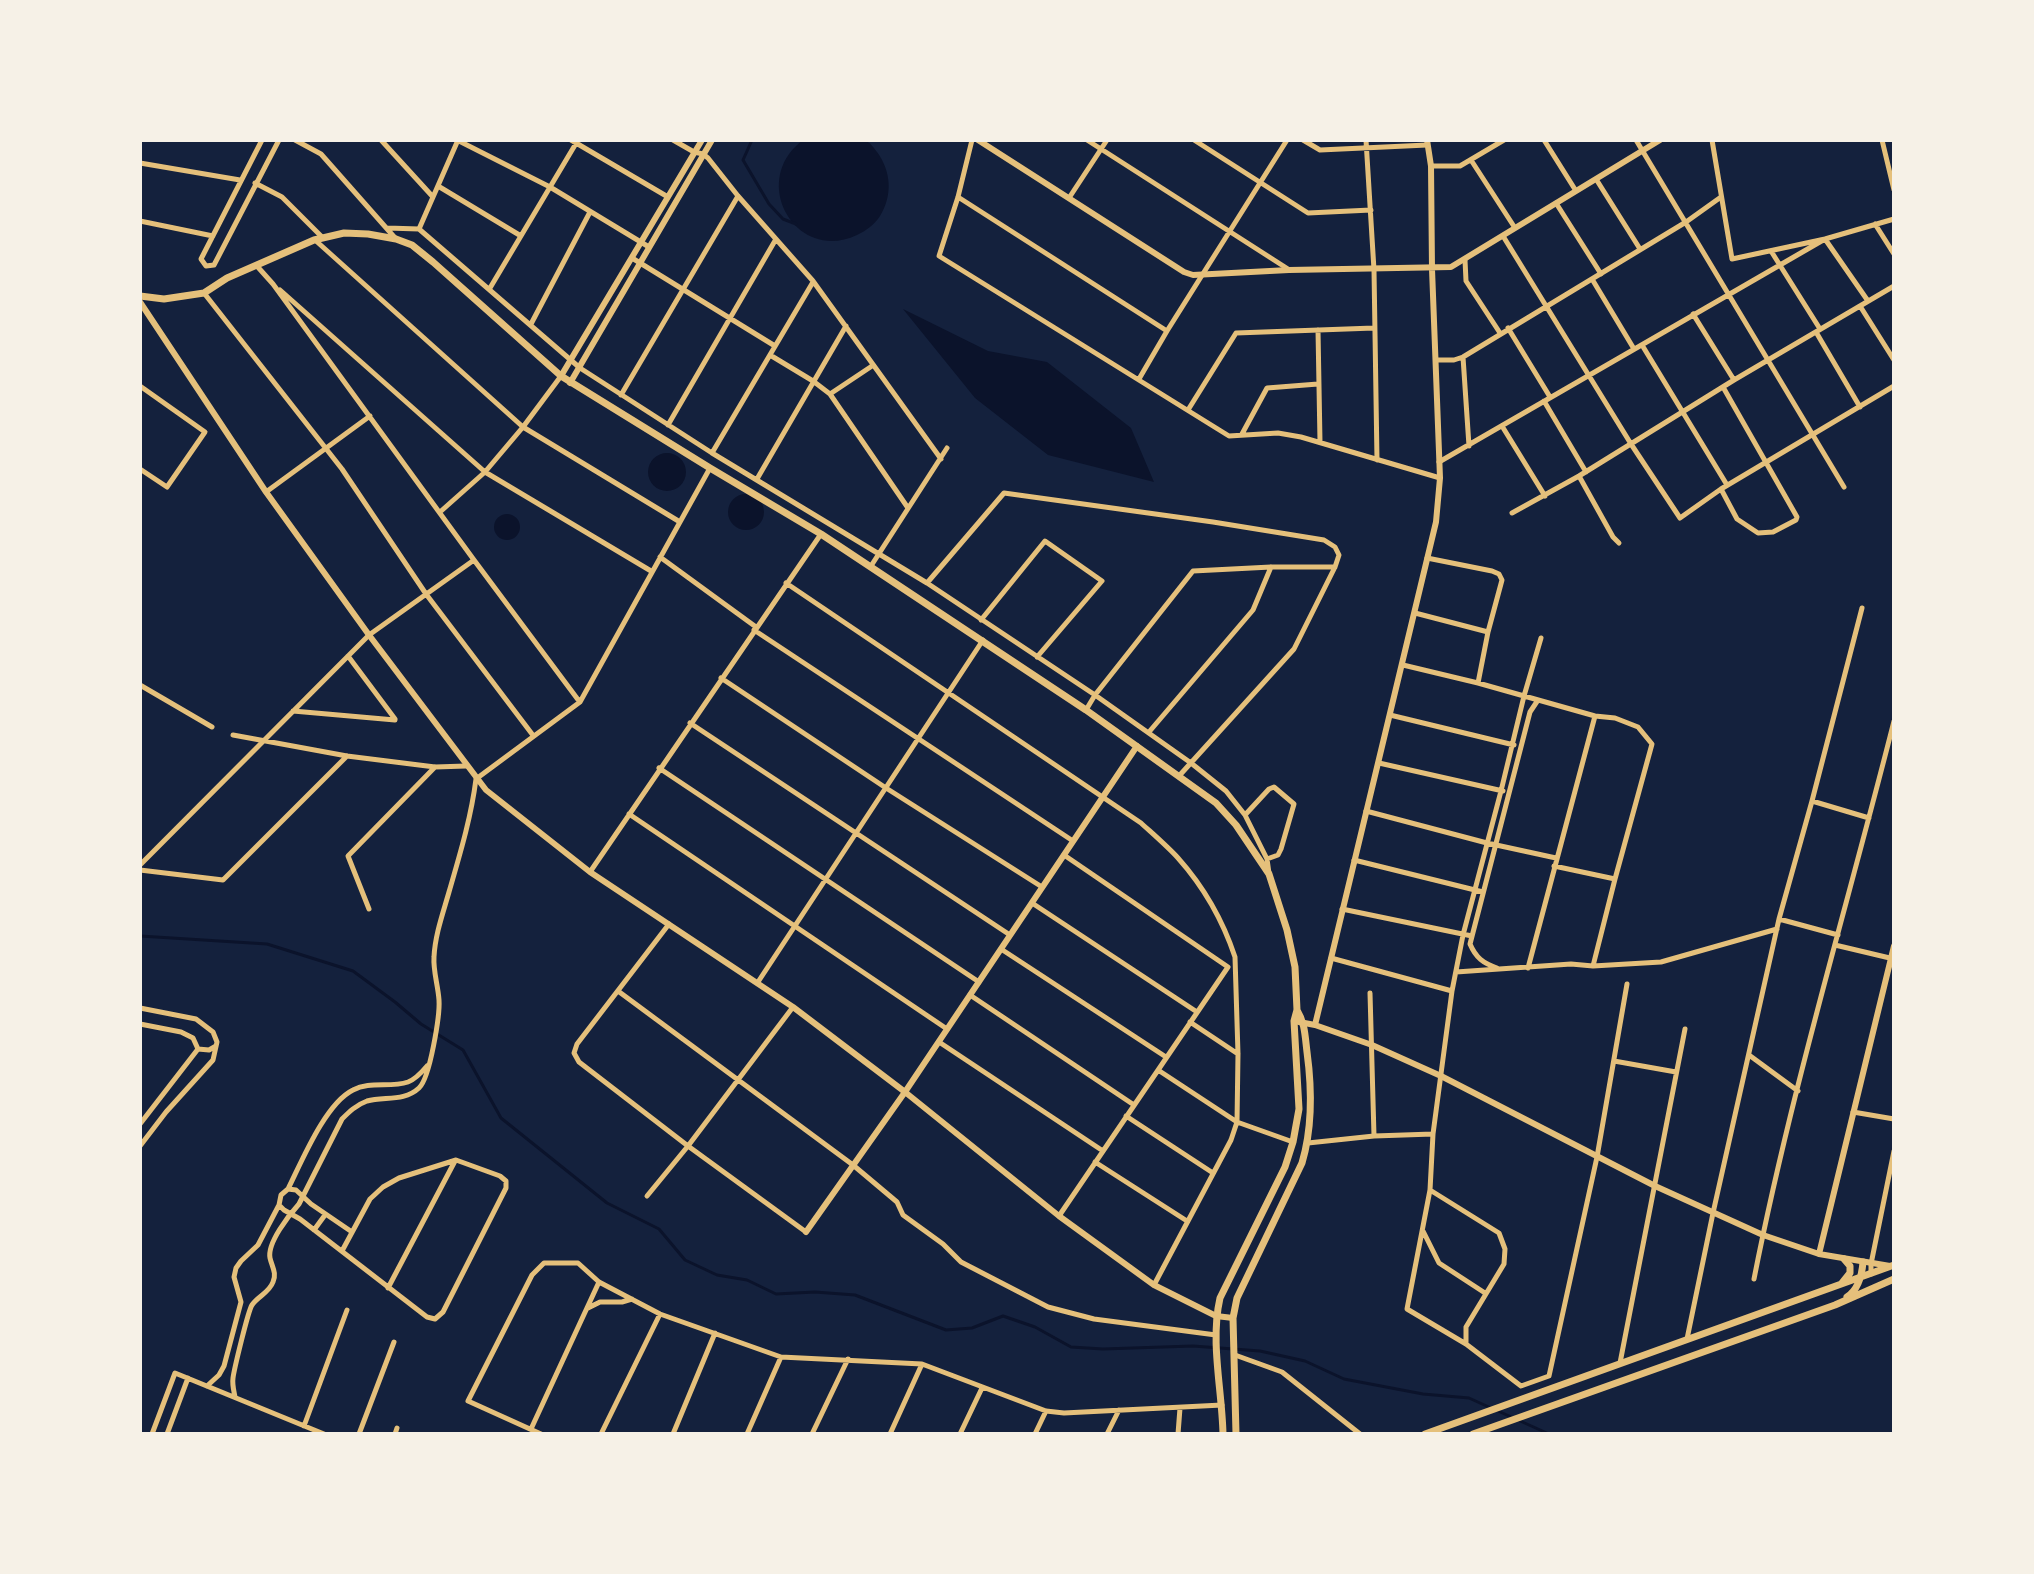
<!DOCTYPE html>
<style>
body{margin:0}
#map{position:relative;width:2034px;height:1574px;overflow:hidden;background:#14213d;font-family:"Source Sans 3",sans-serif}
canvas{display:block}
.frame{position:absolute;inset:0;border:142px solid #f6f1e7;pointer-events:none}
</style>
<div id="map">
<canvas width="2034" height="1574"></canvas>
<div class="frame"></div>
</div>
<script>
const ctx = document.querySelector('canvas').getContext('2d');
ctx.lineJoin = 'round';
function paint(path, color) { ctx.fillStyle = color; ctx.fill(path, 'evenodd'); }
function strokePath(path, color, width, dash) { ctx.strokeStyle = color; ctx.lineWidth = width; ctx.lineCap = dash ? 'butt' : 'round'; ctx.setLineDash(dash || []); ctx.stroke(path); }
const water = new Path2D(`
 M 803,140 C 817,140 831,140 846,140 C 851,140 859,139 864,140 C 870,142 874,148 877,152 C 891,171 893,195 880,216 C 875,224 866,231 857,235 C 796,264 748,181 803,140 Z
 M 903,309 L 988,351 L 1047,362 L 1131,428 L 1154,482 L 1048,455 L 975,398 Z
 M648 472a19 19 0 1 1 38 0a19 19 0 1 1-38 0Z
 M728 512a18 18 0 1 1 36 0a18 18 0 1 1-36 0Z
 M494 527a13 13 0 1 1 26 0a13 13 0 1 1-26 0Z`);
const stream = new Path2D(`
 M 752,140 L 743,160 L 769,204 L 783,219 L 796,224
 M 140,936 L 267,944 L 353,971 L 395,1002 L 421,1024 L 463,1050 L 501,1118 L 607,1203 L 659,1229 L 685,1260 L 717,1275 L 747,1280 L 776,1294 L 815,1292 L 855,1295 L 946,1330 L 972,1328 L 1003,1316 L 1035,1327 L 1071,1347 L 1103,1349 L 1193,1346 L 1260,1351 L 1305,1361 L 1344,1379 L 1423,1394 L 1469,1398 L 1491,1408
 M 1498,1411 L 1549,1434`);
const minor = new Path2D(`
 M 262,140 L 201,259 L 206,266 L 214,265 L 279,140
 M 295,140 L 321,154 L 396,239
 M 381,140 L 433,197
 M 457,140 L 550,187 L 649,247
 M 571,140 L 668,197
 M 673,140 L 694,152 L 703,154 L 708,158 L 738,196 L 813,281 L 941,459
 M 972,140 L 958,197 L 939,256 L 1229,436 L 1278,433 L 1301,437 L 1440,478
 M 1087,140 L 1288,269
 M 1194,140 L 1308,213 L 1371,210
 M 1303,140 L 1320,150 L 1427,145
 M 1366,140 L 1374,270 L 1377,460
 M 1544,140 L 1576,191
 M 1636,140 L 1844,487
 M 1712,140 L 1732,259 L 1825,239 L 1894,219
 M 1882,140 L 1894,190
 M 1471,160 L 1515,228
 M 140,163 L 240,180
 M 1431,166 L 1460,166 L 1504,140
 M 1596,179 L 1640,249
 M 255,183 L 282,197 L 322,237
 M 438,186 L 521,236
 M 958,197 L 1167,331
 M 1069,198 L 1107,140
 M 1556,203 L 1601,274
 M 140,221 L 213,236
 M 1875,224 L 1894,254
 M 387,228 L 419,229 L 580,368 L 712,453 L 927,583 L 1095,695 L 1191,763 L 1226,791 L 1245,815 L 1267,859 L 1269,873
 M 419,229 L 458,140
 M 1503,236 L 1631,444 L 1680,518 L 1721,489 L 1894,386
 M 315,240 L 523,427 L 680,522
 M 1771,251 L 1820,329
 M 632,258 L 775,346
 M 1465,260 L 1466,281 L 1500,333
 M 256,265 L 273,284 L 474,560 L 579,701
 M 1592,279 L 1634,349
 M 490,288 L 578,140
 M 280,290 L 485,472 L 651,571
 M 204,293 L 342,469 L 426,594 L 532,734
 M 1860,306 L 1894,360
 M 1693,314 L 1734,380
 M 531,324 L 590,212
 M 1508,328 L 1550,397
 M 1318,330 L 1320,442
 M 1816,332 L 1860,407
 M 1642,345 L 1727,485
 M 770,355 L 813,381 L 830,394 L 908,508
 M 1463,357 L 1469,446
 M 1436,360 L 1454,360 L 1463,357 L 1686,222 L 1721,197
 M 1139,379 L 1167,331 L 1287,140
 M 140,386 L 205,432 L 167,487 L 140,469
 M 830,394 L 872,366
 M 621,395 L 738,196
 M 1544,401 L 1586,472
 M 1188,410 L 1236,333 L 1374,328
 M 668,425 L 776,239
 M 1502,426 L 1545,496
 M 1242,434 L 1267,388 L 1318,384
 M 712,453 L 813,282
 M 1439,462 L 1825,239 L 1868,301
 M 1579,476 L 1613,537 L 1619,543
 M 757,479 L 846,326
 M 1721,489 L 1737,519 L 1758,533 L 1773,532 L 1796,520 L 1797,517 L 1723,387
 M 266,492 L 370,416
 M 440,512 L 485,472 L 523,427 L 561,376
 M 1512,513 L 1579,476 L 1734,380 L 1894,286
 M 660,557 L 756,627
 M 1427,558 L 1492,571 L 1499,574 L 1502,580 L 1488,632 L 1478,683
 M 871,566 L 947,448
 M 786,583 L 1141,823 C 1153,834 1167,846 1178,858 C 1203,886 1223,921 1235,957 L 1238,1054 L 1237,1122 L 1231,1140 L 1154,1285
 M 927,583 L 1004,493 L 1213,522 L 1324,540 L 1335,547 L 1339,555 L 1335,567 L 1294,649 L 1179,776
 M 1415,613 L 1488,632
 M 981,620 L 1045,541 L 1102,581 L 1037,657
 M 754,630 L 1073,841
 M 1541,638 L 1524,696 L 1501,791 L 1463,935 L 1452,991 L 1433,1134 L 1430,1190 L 1407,1309 L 1466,1344 L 1521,1386 L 1549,1376 L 1597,1157 L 1627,984
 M 348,656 L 395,719
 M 1403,665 L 1478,683 L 1595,716 L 1615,718 L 1638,727 L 1652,744 L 1615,879 L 1593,966
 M 721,678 L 886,788 L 1042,887
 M 140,685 L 212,727
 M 1086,710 L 1095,695 L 1193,571 L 1271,567 L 1335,567
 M 293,711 L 395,720
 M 1390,715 L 1514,745
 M 690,723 L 1010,935
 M 1149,732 L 1253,610 L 1271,567
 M 233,735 L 347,756 L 435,767 L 466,766
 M 1379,763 L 1503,791
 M 659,768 L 979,982
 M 1812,801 L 1869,818
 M 1366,811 L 1487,843 L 1556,858
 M 629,814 L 947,1029
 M 1245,815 L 1269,789 L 1274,787 L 1294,804 L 1281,849 L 1278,855 L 1267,859
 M 1064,855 L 1228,967
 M 1354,860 L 1483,892
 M 140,865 L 369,635 L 474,560
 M 1554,866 L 1615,879
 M 140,870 L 223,880 L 347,756
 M 590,872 L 821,534
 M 1032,903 L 1197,1012
 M 369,909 L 348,856 L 435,767
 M 1342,909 L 1472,936
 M 1779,919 L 1838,935
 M 669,924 L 577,1044 L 574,1053 L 579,1062 L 688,1146 L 806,1232
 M 1835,945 L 1894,959
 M 1001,949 L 1166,1057
 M 1331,958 L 1452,991
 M 1497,968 C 1483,963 1476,958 1470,944 L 1530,712 L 1538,700
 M 1528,968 L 1595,716
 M 1456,972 L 1571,964 L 1593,966 L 1661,962 L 1777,929
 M 758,982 L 983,640
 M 618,991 L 853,1165 L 897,1202 L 903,1215 L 943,1244 L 961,1262 L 1048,1307 L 1094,1319 L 1216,1335
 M 1370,993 L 1374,1136
 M 970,995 L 1134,1105
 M 140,1008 L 196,1019 L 213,1032 L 217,1042 L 213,1060 L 166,1112 L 140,1146
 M 1190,1022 L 1238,1054
 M 140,1024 L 181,1032 L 193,1038 L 198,1049 L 140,1124
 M 939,1042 L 1103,1151
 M 198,1049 L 209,1050 L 216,1046
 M 1749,1055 L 1798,1091
 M 1614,1061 L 1676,1072
 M 1158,1070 L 1237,1122 L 1293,1142
 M 1853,1112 L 1894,1119
 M 1126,1116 L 1213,1173
 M 1308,1143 L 1374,1136 L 1433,1134
 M 1095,1162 L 1187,1221
 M 288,1189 L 296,1190 L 311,1204 L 352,1232
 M 1430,1190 L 1499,1233 L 1505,1249 L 1504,1264 L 1466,1327 L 1466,1343
 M 647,1196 L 688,1146 L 793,1007
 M 279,1205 L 284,1210 L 300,1219 L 427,1317 L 435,1319 L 443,1312 L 506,1188 L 506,1181 L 500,1176 L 456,1160 L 399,1178 L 383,1187 L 370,1199 L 342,1251
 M 1059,1216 L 1228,967
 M 314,1230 L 325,1215
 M 1423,1231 L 1439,1263 L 1485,1293
 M 1871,1274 L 1871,1264 L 1894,1151
 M 1754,1279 C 1791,1091 1847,907 1894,721
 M 388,1288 L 455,1161
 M 588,1308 L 600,1302 L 622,1302 L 632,1299
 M 1687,1339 L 1713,1213 L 1779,919 L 1812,801 L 1862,608
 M 1235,1355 L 1282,1372 L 1360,1434
 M 1620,1363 L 1685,1029
 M 207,1386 L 219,1375 L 224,1366 L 241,1302 L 234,1277 L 236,1268 L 241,1261 L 258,1245 L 279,1205 L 281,1195 L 288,1189 C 302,1161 325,1104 353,1090 C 370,1081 390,1088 408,1082 C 416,1079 422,1072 427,1066
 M 235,1397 C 234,1391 232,1385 233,1378 C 234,1370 248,1311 252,1305 C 258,1296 269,1293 273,1282 C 277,1273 272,1267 270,1258 C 267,1243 289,1215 299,1204 L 342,1119 C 349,1112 356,1105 367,1101 C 384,1096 404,1102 419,1088 C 430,1078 440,1015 439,1000 C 438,985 433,971 434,957 C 435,935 443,913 449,892 C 460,854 471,818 476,779 L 580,702 L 710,468
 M 304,1426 L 347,1310
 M 531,1429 L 599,1282
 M 152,1434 L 175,1373 L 324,1434
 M 167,1434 L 188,1378
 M 359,1434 L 394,1342
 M 395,1434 L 397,1428
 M 541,1434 L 468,1401 L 532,1275 L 544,1263 L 578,1263 L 599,1282 L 660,1314 L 781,1357 L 922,1364 L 1046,1411 L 1064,1413 L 1222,1405
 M 601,1434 L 660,1314
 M 673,1434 L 715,1333
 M 747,1434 L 781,1357
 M 812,1434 L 848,1359
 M 890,1434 L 922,1364
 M 960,1434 L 982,1388
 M 1035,1434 L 1046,1411
 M 1107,1434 L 1119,1410
 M 1178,1434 L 1180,1408`);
const tertiary = new Path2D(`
 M 978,140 L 1184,272 L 1193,275 L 1289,270 L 1451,267 L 1660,140
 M 140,302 L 266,492 L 369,635 L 486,790 L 590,872 L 793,1007 L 905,1092 L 1059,1216 L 1154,1285 L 1216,1316 L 1233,1318
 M 561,376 L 702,140
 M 570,383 L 712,140
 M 1294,1021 L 1315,1025 L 1372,1045 L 1441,1076 L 1655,1186 L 1763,1235 L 1819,1254 L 1890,1266
 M 1315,1025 L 1436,522 L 1440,478 L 1432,269 L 1431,166 L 1427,140
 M 806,1232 L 905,1092 L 1137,746
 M 1819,1254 L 1894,946`);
const secondary = new Path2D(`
 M 140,296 L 164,299 L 204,293 L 227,278 L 314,240 L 344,233 L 368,234 L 396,239 L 412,245 L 433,262 L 561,376 L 710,468 L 821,534 L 1086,710 L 1216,803 L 1236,825 L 1269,874 L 1287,930 L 1295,967 L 1297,1010 L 1294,1021 L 1299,1109 L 1293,1142 L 1285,1167 L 1220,1298 C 1210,1342 1222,1389 1223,1434
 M 1842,1283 L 1850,1273 L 1850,1266 L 1844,1259
 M 1847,1297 C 1859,1289 1862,1275 1863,1262
 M 1236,1434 L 1233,1318 L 1237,1298 L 1302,1163 C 1313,1126 1312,1089 1307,1052 C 1305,1036 1305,1023 1297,1010
 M 1425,1434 L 1894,1265
 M 1473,1434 L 1835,1305 L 1894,1279`);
paint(water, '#0b132b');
strokePath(stream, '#0b132b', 3);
strokePath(minor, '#e5c07b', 5);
strokePath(tertiary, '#e5c07b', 6);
strokePath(secondary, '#e5c07b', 7);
</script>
